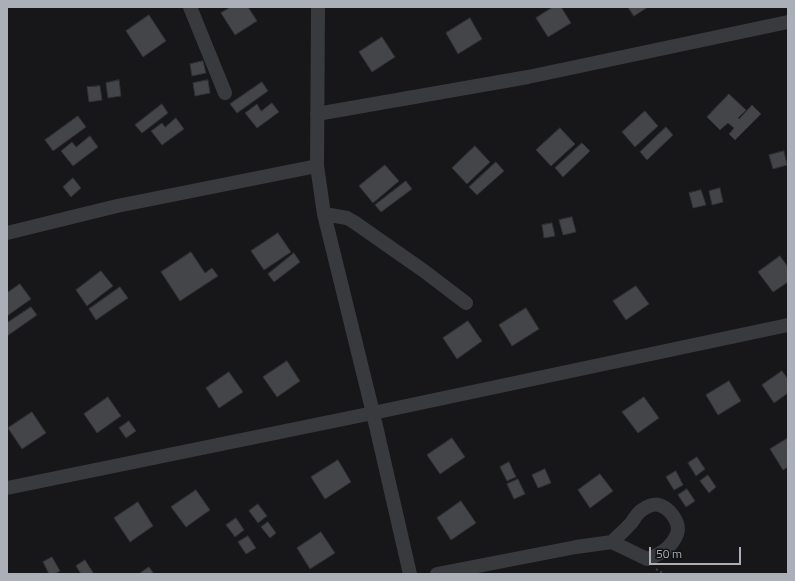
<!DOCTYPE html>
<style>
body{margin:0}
#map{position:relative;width:795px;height:581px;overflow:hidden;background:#171719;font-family:"Titillium Web",sans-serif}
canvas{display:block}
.frame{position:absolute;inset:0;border:8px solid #aaafb8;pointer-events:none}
.scale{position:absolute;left:649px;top:547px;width:92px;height:18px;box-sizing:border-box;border:2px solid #aaafb8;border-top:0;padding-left:5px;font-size:12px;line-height:14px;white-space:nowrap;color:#aaafb8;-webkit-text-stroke:3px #121214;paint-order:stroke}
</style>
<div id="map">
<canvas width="795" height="581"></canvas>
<div class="frame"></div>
<div class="scale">50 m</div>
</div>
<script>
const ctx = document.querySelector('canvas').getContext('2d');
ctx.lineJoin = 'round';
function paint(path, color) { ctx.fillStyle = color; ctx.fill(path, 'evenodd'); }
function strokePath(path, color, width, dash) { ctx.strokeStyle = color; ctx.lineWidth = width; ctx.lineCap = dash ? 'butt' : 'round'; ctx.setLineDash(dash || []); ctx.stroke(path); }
const building = new Path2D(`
 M 231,7 L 248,7 L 257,21 L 235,35 L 221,13 Z
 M 553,7 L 561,7 L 571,23 L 548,37 L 536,18 Z
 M 628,7 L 648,7 L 634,16 Z
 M 149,15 L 166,41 L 143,57 L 126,31 Z
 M 470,18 L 482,39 L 458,54 L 446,33 Z
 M 382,37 L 395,57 L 372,72 L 359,52 Z
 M 203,61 L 206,73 L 192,76 L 190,64 Z
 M 119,80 L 121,96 L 108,98 L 106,83 Z
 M 208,80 L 210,93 L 195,96 L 193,83 Z
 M 262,82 L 268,91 L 237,113 L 230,104 Z
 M 100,86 L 102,100 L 89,102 L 87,87 Z
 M 729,94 L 746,110 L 738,118 L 739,119 L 752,105 L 761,114 L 735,140 L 729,134 L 734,128 L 728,123 L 720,130 L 707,117 Z
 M 272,103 L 279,112 L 257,128 L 245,113 L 257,104 L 261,111 Z
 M 162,104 L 168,113 L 142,133 L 135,125 Z
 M 645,111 L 658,126 L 635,147 L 622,132 Z
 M 78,116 L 86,127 L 53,151 L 45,140 Z
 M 176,118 L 184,129 L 162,145 L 151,131 L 162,123 L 165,127 Z
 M 666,127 L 673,135 L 647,160 L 640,152 Z
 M 560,128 L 575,144 L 551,166 L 536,150 Z
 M 90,136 L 98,147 L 73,166 L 61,151 L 72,142 L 76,147 Z
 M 582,143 L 590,151 L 563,177 L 555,168 Z
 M 475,146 L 490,162 L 467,184 L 452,168 Z
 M 784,151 L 787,165 L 773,169 L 769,155 Z
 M 496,162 L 504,171 L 477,195 L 469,187 Z
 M 385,165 L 399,181 L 373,203 L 359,186 Z
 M 73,178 L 81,188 L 71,197 L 63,187 Z
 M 406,181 L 412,189 L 381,212 L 375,205 Z
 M 720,188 L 723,202 L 712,205 L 709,191 Z
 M 701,190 L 706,205 L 693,208 L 689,193 Z
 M 572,217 L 576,232 L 563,235 L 559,220 Z
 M 552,223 L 555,236 L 544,238 L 542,225 Z
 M 278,233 L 291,252 L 264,270 L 251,251 Z
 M 191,252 L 205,273 L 212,268 L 218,276 L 180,301 L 161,272 Z
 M 294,253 L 300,262 L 274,282 L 268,274 Z
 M 780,256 L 788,267 L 788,282 L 773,292 L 758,272 Z
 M 101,271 L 113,286 L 87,306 L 76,290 Z
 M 20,284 L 31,299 L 7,316 L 7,293 Z
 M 636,286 L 649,304 L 626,320 L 613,301 Z
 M 120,287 L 128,298 L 96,320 L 89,309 Z
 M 31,307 L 37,315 L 7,336 L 7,323 Z
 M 526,308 L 539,329 L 512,346 L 499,325 Z
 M 468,321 L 482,341 L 457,359 L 443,338 Z
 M 287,361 L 300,381 L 277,397 L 263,377 Z
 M 782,371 L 788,379 L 788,393 L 774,403 L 762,385 Z
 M 229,372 L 243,392 L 219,408 L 206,388 Z
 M 729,381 L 741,401 L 718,415 L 706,395 Z
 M 108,397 L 121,416 L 97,433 L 84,414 Z
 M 644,397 L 659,418 L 638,433 L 622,412 Z
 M 32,412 L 46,433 L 22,449 L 8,428 Z
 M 129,421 L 136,431 L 126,438 L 119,428 Z
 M 452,438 L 465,457 L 440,474 L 427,455 Z
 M 788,438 L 788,467 L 783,470 L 770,449 Z
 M 697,457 L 705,469 L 696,476 L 688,463 Z
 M 338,460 L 351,482 L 325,499 L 311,477 Z
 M 509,462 L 516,477 L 507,481 L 500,467 Z
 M 545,469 L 551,483 L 538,488 L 532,475 Z
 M 676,471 L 683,485 L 674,490 L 666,477 Z
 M 600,474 L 613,491 L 590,508 L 578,490 Z
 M 708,475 L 716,487 L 709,493 L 700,481 Z
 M 518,479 L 525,494 L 514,499 L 507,484 Z
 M 687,489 L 695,501 L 686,507 L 678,495 Z
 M 196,490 L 210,510 L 186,527 L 171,507 Z
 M 461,501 L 476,523 L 451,540 L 437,518 Z
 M 138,502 L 153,526 L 130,542 L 114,518 Z
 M 258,504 L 267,516 L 258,523 L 249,511 Z
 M 236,518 L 244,530 L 235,537 L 226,525 Z
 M 268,522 L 276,533 L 270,538 L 261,527 Z
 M 321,532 L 335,553 L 310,569 L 297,548 Z
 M 248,536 L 256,548 L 246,554 L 238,542 Z
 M 52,557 L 60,571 L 54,574 L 49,574 L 43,562 Z
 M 85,560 L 94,574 L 81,574 L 76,566 Z
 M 149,567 L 154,574 L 139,574 Z`);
const path = new Path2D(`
 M 656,569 L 664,574`);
const minor = new Path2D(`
 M 190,7 L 225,93
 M 318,7 L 317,166 L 324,214 L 373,413 L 410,574
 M 317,114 L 528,77 L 788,22
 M 324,214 L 347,218 L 354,222 L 424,271 L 466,303
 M 7,233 L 117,206 L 317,166
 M 7,488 L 373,413 L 788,325
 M 437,574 L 576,547 L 612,542 L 647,559 C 659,555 672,547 677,534 C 681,523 670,508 659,505 C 654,503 646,507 642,510 C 637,513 635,518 632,522 C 626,529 619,535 612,542`);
paint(building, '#444549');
strokePath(building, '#313135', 1);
strokePath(path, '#3e4145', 2, [2, 3]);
strokePath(minor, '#383a3e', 14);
</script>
